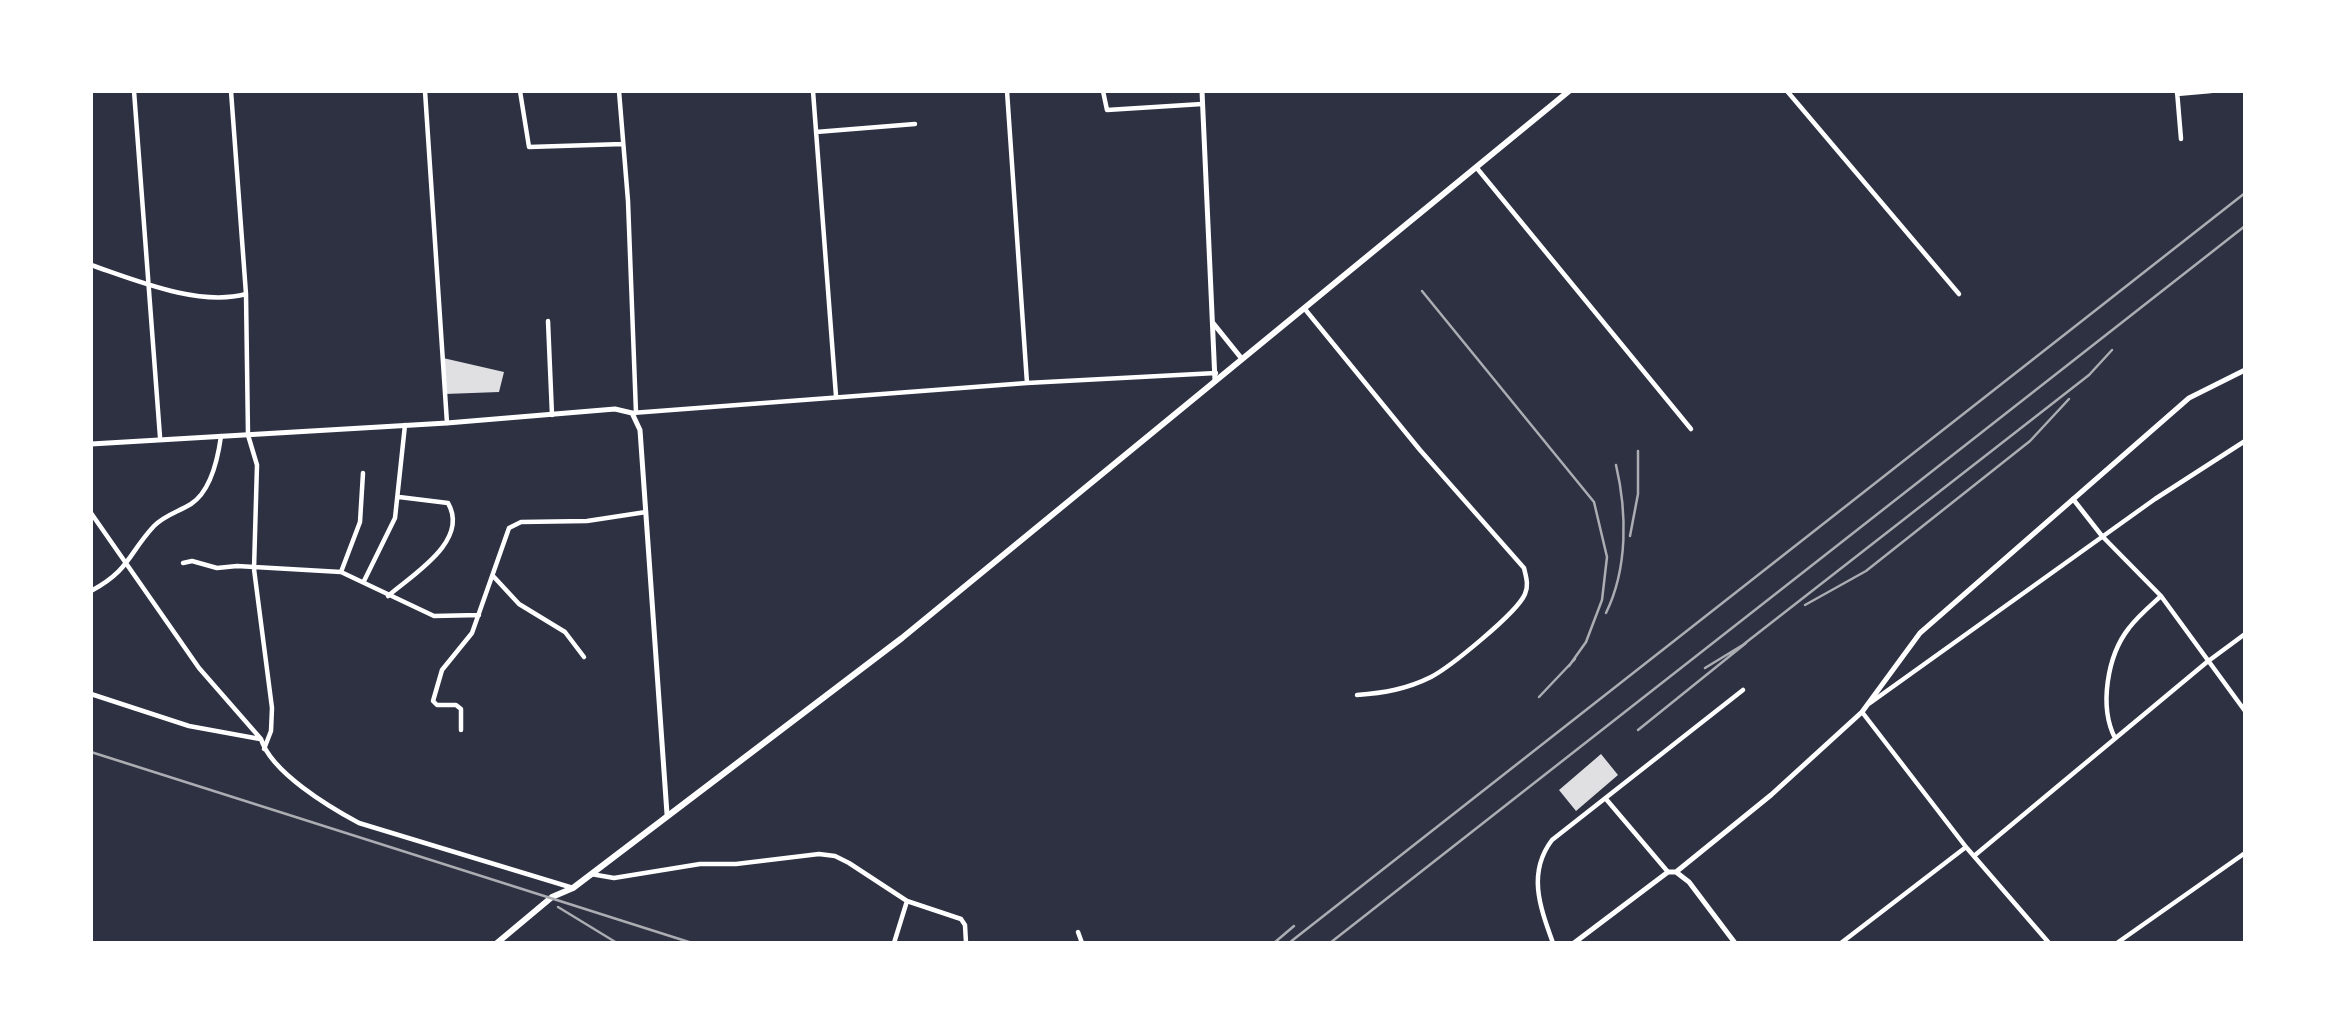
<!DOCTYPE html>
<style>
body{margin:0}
#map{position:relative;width:2336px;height:1034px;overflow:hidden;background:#2d3142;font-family:Helvetica,sans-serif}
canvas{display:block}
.frame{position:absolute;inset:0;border:93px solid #fff;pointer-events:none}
</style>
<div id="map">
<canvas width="2336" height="1034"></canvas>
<div class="frame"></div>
</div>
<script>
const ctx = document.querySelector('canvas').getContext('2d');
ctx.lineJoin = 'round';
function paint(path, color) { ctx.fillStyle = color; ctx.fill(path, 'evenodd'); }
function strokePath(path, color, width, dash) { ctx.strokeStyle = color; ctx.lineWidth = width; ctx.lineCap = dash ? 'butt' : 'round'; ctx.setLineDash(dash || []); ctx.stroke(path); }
const building = new Path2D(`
 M 443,358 L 504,372 L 499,392 L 445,394 Z
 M 1601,754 L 1618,775 L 1576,811 L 1559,790 Z`);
const minor = new Path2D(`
 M 134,91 L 160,437
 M 231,91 L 246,294 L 248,435 L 257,465 L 254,569 L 272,708 L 271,731 L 264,749
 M 425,91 L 447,423
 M 520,91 L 529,147 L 623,144
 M 619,91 L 628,201 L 636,413
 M 813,91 L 836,396
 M 1007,91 L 1027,383
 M 1103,91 L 1107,110 L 1202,104
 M 1787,91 L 1959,294
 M 2177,91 L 2181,139
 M 2177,94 L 2211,91
 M 816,132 L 915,124
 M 1476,167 L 1691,429
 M 91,265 C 135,280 199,307 246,294
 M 1304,308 L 1420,450 L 1524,568 C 1526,577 1529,585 1525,594 C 1517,613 1450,667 1431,677 C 1407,689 1384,693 1357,695
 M 548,321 L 552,415
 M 632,413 L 1027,383 L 1216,373
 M 2073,499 L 2102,536 L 2161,596 L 2245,711
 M 91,513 L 199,668 L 261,739 C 271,772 329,807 359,823 L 573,888
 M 183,563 L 192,561 L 217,568 L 237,566 L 341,572 L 434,616 L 479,615
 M 341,572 L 360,522 L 363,473
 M 494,577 L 519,604 L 565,632 L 584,657
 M 364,581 L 395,518 L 405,425
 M 91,591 C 130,570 128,554 154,526 C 165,515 178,512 191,504 C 211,491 218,458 221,436
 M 388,596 C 412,575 470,541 448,503 L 399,497
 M 91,694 L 189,726 L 260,739
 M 1870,703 L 2155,499 L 2245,441
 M 1862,712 L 1966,847 L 2049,943
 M 461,730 L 461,709 L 456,705 L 437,705 L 433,701 L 442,670 L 472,633 L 509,528 L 521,522 L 587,521 L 646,512
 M 2115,738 C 2099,707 2107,656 2129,628 C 2138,616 2150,606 2161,596
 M 1606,799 L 1668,872
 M 1974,856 L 2207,662 L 2245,634
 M 591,874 L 614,878 L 700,864 L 736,864 L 819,854 L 835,856 L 849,863 L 907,901 L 894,943
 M 907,901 L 961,919 L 965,925 L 966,943
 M 1078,932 L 1082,943
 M 1553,943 C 1540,907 1527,873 1552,840 L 1743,690
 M 1841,943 L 1966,847
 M 2117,943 L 2245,853`);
const tertiary = new Path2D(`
 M 1202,91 L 1215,381
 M 1213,323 L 1242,359
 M 91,444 L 447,423 L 615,409 L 632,413 L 640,430 L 667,814
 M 1676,872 L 1689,882 L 1735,943
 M 1574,943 L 1668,872 L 1676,872 L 1771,795 L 1862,712 L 1920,633 L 2189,398 L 2245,370`);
const secondary = new Path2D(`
 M 497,943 L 552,897 L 573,888 L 902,638 L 1569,91`);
const rail = new Path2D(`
 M 1422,291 L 1594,502 L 1607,557 L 1602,600 L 1586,642 L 1569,666
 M 1630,536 L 1638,494 L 1638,451
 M 1805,605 L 1866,571 L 2030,441 L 2069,399
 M 1606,613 C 1628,568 1627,512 1616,465
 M 1744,644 L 2089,375 L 2112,350
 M 1539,697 L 1575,659
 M 1638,730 L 1746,643 L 1705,668
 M 91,752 L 692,943
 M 558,907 L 617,943
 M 1274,943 L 1294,926
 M 1289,943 L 2245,193
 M 1330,943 L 2245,226`);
paint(building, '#e0e0e3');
strokePath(minor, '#fff', 4.5);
strokePath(tertiary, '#fff', 5);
strokePath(secondary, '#fff', 6);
strokePath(rail, '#abadb3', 2.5);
</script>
